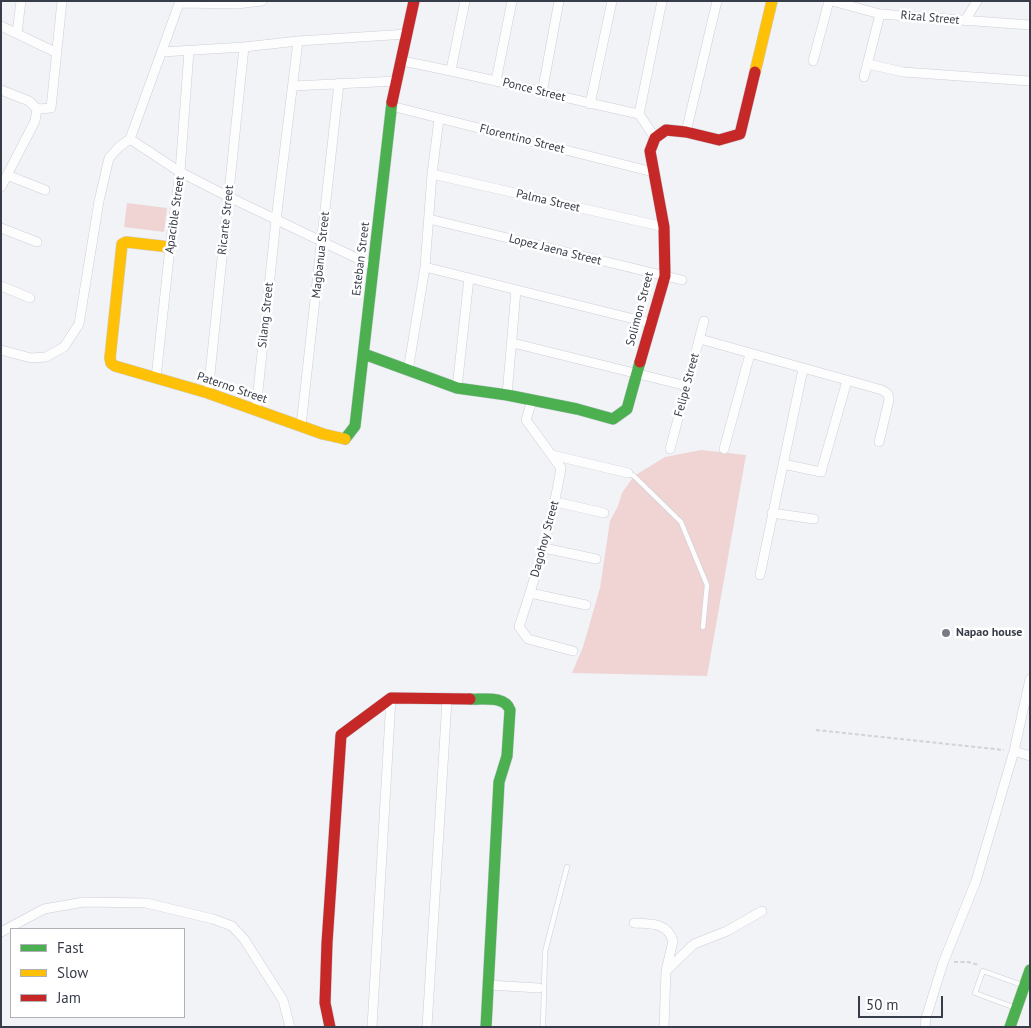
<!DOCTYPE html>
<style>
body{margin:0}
#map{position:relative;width:1031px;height:1028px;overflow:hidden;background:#f1f3f7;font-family:"PT Sans",sans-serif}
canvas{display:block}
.frame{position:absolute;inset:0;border:2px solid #363c48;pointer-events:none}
.legend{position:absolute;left:10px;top:928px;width:175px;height:90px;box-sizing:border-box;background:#fff;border:1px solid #afb1b6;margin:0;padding:6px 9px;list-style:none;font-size:15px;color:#363c48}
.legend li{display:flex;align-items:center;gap:10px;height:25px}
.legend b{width:25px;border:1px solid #afb1b6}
.scale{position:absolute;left:858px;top:996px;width:85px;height:22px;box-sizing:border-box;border:2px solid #363c48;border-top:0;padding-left:6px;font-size:15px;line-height:18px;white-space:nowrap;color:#363c48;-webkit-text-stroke:4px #fff;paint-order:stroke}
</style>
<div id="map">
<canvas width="1031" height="1028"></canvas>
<div class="frame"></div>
<ul class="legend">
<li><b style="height:6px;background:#4caf50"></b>Fast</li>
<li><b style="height:6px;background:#ffc107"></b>Slow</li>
<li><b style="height:6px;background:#c62828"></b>Jam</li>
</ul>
<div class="scale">50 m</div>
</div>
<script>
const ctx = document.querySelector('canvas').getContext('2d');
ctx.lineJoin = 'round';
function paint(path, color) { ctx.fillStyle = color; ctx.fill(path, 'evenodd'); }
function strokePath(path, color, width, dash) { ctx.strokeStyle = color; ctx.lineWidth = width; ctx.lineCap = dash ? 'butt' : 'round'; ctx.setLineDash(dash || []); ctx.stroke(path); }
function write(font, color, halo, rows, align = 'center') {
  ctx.font = font + ' "PT Sans",sans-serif'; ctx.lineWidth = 5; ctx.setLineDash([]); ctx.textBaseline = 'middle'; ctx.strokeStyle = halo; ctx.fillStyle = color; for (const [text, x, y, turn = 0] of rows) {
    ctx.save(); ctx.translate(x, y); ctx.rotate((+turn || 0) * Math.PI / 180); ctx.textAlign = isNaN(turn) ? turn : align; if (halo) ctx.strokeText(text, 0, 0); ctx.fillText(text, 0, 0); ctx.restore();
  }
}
const green = new Path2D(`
 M 127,203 L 167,208 L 164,232 L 124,227 Z
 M 701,450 L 746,455 L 707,676 L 572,673 L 583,647 L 600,588 L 610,521 L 618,506 L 622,493 L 634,476 L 665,457 Z`);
const path = new Path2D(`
 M 816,730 L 1004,750
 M 954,962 L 968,962 L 979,965`);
const lane = new Path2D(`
 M 628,473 L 634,476 L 681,522 L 707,585 L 703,627
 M 1013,1007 L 975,993 L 983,971 L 1022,985
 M 543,1027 L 545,952 L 567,867`);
const street = new Path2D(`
 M 832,1 L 880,14 L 1030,25
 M 180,3 L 237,4 L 262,1
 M 965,21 L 977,1
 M 1,26 L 57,53
 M 17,33 L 21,1
 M 162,52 L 244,47 L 298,41 L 407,34
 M 402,61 C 481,76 560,97 639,114 L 655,138
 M 813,61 L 829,1
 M 868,64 L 903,72 L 1030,81
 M 451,70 L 465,1
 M 864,77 L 880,14
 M 496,81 L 512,1
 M 293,86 L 397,81
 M 1,90 L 29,101 L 37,109 L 35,121 L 1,187
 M 542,93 L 559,1
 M 590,104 L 612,1
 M 391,106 L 653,172
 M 37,109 L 51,108 L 62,1
 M 639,114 L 662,1
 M 686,132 L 717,1
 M 130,139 L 180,172 L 229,197 L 373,266
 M 432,174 L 664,227
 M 7,175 L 45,190
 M 429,219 L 682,280
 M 1,228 L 37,242
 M 425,267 L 650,323
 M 1,286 L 30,298
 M 700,339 L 882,390 L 888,394 L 889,400 L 879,442
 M 513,343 L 687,386
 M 1,350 L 31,358 L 46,357 L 64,347 L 79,324 L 99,201 L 109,158 L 119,147 L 130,139 L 180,1
 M 408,371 L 425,267 L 432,174 L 439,119
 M 156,378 L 170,247 L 180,172 L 189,51
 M 457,388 L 469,278
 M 208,393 L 244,47
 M 507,395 L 516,290
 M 532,400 L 526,420 L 561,468 C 552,523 536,575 519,627 L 528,639 L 573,651
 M 256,410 L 276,220 L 298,41
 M 301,426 L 339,83
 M 670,449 L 704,321
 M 724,449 L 750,354
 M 552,455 L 628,473
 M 783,464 L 821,472 L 847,381
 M 556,502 L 604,513
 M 772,513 L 814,519
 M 544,548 L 596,559
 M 760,575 L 803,369
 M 530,593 L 586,605
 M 1014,751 L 1030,756
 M 634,923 C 651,924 667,922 673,941 L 666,971 L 664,1027
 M 1,932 L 44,909 L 84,902 L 146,903 L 213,919 L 232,926 L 244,939 L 283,1000 L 290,1027
 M 666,971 L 694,944 L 727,931 L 762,911
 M 488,985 L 539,988
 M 372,1027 L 391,698
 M 427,1027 L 447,700
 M 925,1027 L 926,1018 L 943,963 L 976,881 L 1014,751 L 1030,679`);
const fast = new Path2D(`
 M 364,354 L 457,388 L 507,395 L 577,409 L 613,419 L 627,409 L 640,362
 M 345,439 L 355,426 L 392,102
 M 470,699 C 483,700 505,695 510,710 L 507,756 L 499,782 L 486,1027
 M 1010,1027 L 1030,970`);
const slow = new Path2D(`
 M 755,72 L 772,1
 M 170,247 L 126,242 L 122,244 L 110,358 L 111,363 L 115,366 L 208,393 L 323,434 L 345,439`);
const jam = new Path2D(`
 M 392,102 L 414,1
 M 640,362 L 665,276 L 664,227 L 650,151 L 655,138 L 666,130 L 686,132 L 719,140 L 740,134 L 755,72
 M 330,1027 L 325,1003 L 327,943 L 341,735 L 391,698 L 470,699`);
const markers = [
 [946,633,5,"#777c85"]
];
const streetNames = [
 ["Rizal Street",930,18,5],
 ["Ponce Street",534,90,14],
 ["Florentino Street",522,139,14],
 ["Palma Street",548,201,13],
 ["Apacible Street",175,215,-82],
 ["Ricarte Street",226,220,-84],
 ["Lopez Jaena Street",555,250,14],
 ["Magbanua Street",321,255,-84],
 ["Esteban Street",361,259,-83],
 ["Solimon Street",640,309,-75],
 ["Silang Street",266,315,-84],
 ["Felipe Street",687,385,-75],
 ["Paterno Street",232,388,19],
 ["Dagohoy Street",545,539,-75]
];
const poiNames = [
 ["Napao house",956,633]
];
paint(green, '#efd4d3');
strokePath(lane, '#cbcfd8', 5.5);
strokePath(street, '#cbcfd8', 10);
strokePath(fast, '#cbcfd8', 12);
strokePath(slow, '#cbcfd8', 12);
strokePath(jam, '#cbcfd8', 12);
strokePath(path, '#d2d3d6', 2, [4, 2.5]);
strokePath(lane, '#fdfdfe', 4.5);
strokePath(street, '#fdfdfe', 9);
strokePath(fast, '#4caf50', 11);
strokePath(slow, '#ffc107', 11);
strokePath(jam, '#c62828', 11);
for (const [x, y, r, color] of markers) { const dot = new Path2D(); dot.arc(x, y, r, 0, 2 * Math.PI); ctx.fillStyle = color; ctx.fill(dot); strokePath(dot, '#fff', 2); }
write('12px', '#363c48', '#fff', streetNames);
write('bold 12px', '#363c48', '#fff', poiNames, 'left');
</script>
